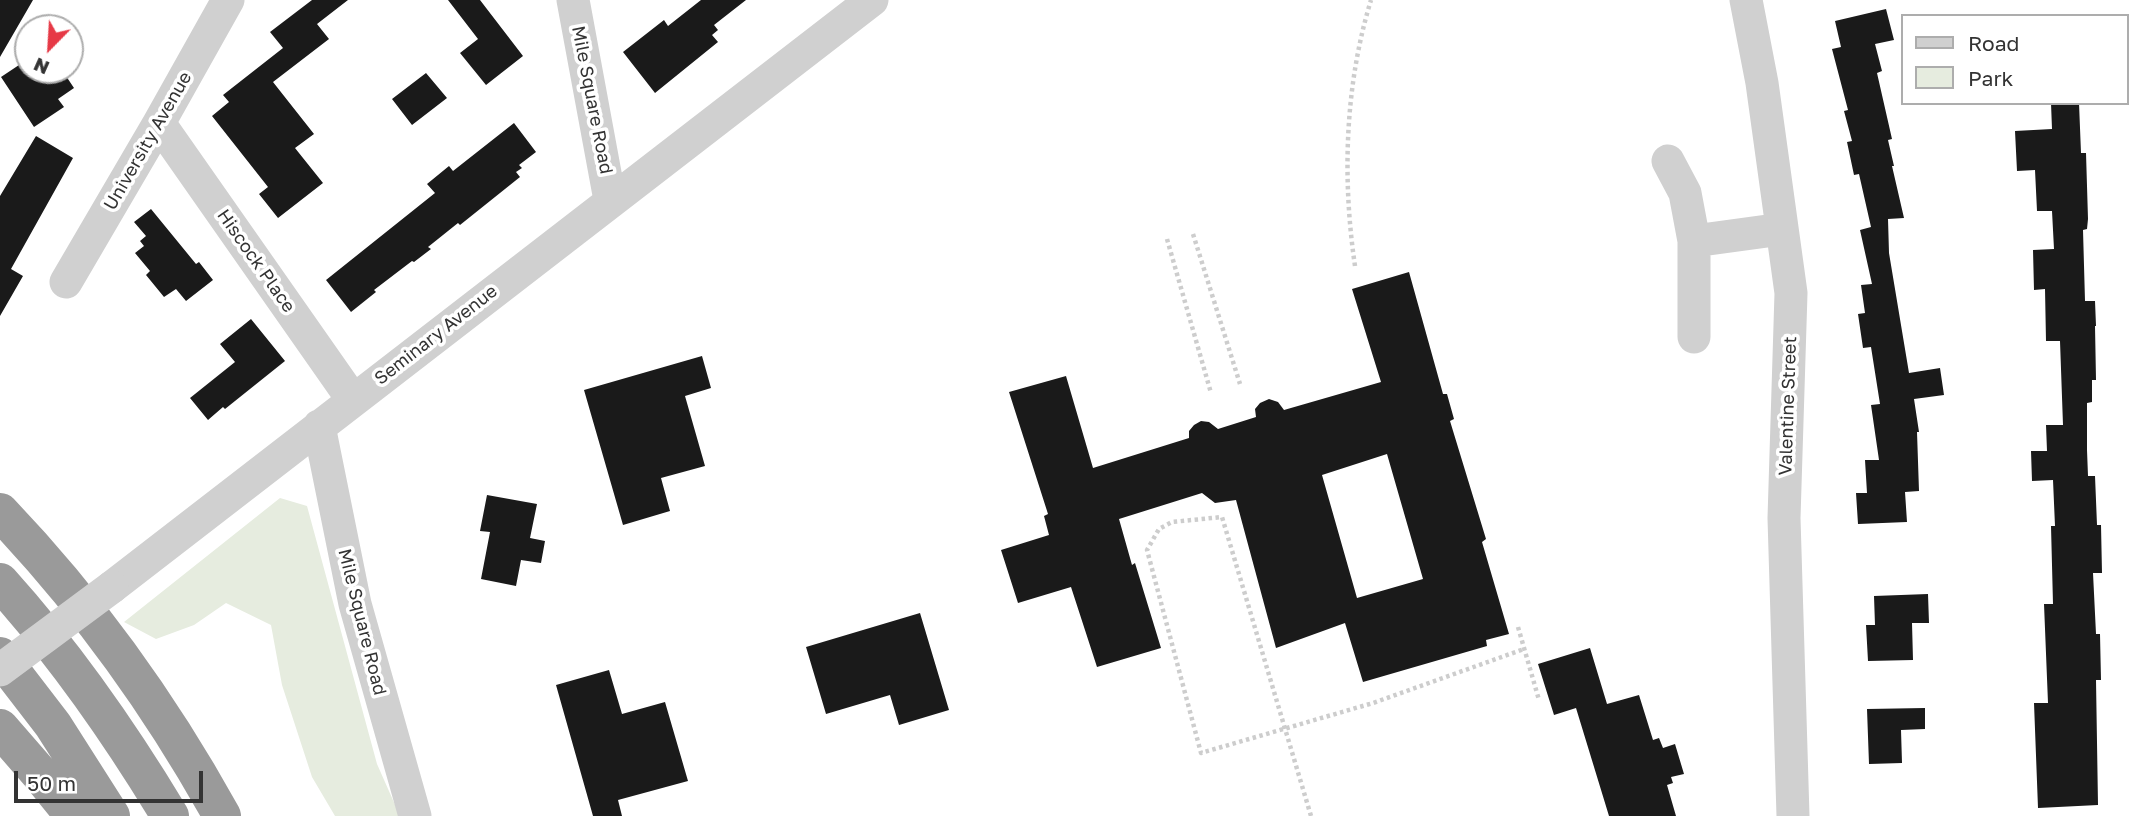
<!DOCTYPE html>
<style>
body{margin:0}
#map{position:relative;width:2143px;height:816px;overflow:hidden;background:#fff;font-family:"Golos Text",sans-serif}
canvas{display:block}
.legend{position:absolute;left:1901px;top:14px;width:228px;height:91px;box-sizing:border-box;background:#fff;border:2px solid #adadad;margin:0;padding:9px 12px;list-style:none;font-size:21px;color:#333}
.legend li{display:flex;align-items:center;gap:14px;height:35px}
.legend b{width:35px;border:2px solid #adadad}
.north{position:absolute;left:14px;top:14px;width:70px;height:70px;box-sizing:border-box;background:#fff;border:2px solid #adadad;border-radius:50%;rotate:204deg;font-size:19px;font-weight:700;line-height:28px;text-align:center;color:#333}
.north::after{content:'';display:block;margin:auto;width:24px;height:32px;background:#e63946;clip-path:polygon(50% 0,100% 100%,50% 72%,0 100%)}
.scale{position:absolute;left:14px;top:771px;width:189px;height:32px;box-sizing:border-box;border:4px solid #333;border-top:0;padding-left:9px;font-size:21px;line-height:24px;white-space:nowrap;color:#333;-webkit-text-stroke:5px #fff;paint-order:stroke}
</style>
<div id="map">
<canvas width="2143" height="816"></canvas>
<ul class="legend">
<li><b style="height:9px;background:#d0d0d0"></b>Road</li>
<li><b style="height:19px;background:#e6ecdf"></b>Park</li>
</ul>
<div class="north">N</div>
<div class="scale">50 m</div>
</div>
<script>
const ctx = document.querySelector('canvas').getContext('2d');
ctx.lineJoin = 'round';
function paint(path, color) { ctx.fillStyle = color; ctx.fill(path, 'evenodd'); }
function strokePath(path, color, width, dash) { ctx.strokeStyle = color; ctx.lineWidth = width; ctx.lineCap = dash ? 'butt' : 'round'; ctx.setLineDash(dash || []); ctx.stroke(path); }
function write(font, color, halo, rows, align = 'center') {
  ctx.font = font + ' "Golos Text",sans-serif'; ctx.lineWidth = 7; ctx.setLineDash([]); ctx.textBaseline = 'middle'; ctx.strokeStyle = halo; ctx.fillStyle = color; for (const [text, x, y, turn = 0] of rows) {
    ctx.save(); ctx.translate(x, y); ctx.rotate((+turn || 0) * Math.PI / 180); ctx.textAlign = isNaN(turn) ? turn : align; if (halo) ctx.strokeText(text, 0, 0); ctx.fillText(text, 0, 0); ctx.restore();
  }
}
const green = new Path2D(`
 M 280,498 L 307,506 L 377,764 L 400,816 L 335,816 L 312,777 L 282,685 L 271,625 L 226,603 L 194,625 L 156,639 L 124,622 Z`);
const building = new Path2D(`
 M 0,0 L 33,0 L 0,57 Z
 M 312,0 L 348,0 L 317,24 L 329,39 L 273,82 L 314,134 L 295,148 L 323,183 L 278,218 L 259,194 L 268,187 L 212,116 L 229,102 L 223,95 L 283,48 L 270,32 Z
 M 448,0 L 480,0 L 523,56 L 486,85 L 460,53 L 478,39 Z
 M 701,0 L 746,0 L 714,25 L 718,30 L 712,35 L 718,42 L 655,93 L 623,52 L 664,20 L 668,26 Z
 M 1886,9 L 1894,40 L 1875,44 L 1882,71 L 1877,73 L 1892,139 L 1888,140 L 1894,166 L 1892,166 L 1904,218 L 1888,219 L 1889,253 L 1909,373 L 1940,368 L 1944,395 L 1914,399 L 1919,432 L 1917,432 L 1919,491 L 1905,492 L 1907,522 L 1858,524 L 1856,493 L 1867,493 L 1865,460 L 1879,460 L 1871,405 L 1880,404 L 1871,347 L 1863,348 L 1858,314 L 1865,313 L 1861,285 L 1872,284 L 1860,230 L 1871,227 L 1859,174 L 1854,175 L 1847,142 L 1852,141 L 1844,111 L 1848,110 L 1832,49 L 1841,47 L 1835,21 Z
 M 28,59 L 28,70 L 62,70 L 74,88 L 58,99 L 64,107 L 34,127 L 1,77 Z
 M 426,73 L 447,98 L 412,125 L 392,99 Z
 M 2051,103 L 2079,103 L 2081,153 L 2086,153 L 2088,219 L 2087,229 L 2083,230 L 2085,301 L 2095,301 L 2096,326 L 2095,326 L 2096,380 L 2092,380 L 2092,402 L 2087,403 L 2087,450 L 2088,476 L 2095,476 L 2097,525 L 2101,525 L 2102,573 L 2093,573 L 2096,634 L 2100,634 L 2101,680 L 2096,680 L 2098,805 L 2038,808 L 2034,703 L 2048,703 L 2044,604 L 2053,604 L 2051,526 L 2055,526 L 2053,480 L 2032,481 L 2031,451 L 2047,451 L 2046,425 L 2063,425 L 2060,341 L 2046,341 L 2045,289 L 2034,290 L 2033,250 L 2054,249 L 2052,211 L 2037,211 L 2035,170 L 2017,171 L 2015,131 L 2052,129 Z
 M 514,123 L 536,152 L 519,165 L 522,168 L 516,172 L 520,177 L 460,225 L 458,223 L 428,247 L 431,249 L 414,262 L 412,261 L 374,290 L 376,292 L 351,312 L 326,280 L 435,193 L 427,184 L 449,166 L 453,171 Z
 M 36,136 L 73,158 L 11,269 L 23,276 L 0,316 L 0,196 Z
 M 151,209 L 196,264 L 199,262 L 213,280 L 186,301 L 176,289 L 164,297 L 146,275 L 150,271 L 135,253 L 144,246 L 140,241 L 146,236 L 134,222 Z
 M 1409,272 L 1443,394 L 1447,394 L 1454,419 L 1450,421 L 1486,539 L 1482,542 L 1509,634 L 1486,640 L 1487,646 L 1363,682 L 1345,623 L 1276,648 L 1236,500 L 1215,503 L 1202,493 L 1119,519 L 1132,565 L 1135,563 L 1161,648 L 1097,667 L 1071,587 L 1018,603 L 1001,550 L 1049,535 L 1044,516 L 1048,514 L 1009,392 L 1066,376 L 1093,468 L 1189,438 L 1189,431 L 1194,425 L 1201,421 L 1209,422 L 1218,429 L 1256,417 L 1255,409 L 1260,403 L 1269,399 L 1278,402 L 1284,410 L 1381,382 L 1352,289 ZM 1387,454 L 1423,579 L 1357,598 L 1322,475 Z
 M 251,319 L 285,361 L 225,409 L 223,407 L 208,420 L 190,398 L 235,362 L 220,344 Z
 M 702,356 L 711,388 L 685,396 L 705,466 L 661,478 L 670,511 L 623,525 L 584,390 Z
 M 487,495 L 537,504 L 530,538 L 545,541 L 541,563 L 521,560 L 516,586 L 481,579 L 490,532 L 480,531 Z
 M 1928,594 L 1929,623 L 1912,623 L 1913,660 L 1868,661 L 1866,625 L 1875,625 L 1874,596 Z
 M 920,613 L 949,710 L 899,725 L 890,695 L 826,714 L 806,647 Z
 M 1590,648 L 1607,704 L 1639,695 L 1653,740 L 1659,738 L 1663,748 L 1675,744 L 1684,774 L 1671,777 L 1673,783 L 1667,785 L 1676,816 L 1609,816 L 1576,708 L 1554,715 L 1538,664 Z
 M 609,670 L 622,714 L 665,702 L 688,781 L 618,800 L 622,816 L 593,816 L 556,685 Z
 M 1925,708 L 1925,729 L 1901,730 L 1902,763 L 1869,764 L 1867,709 Z`);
const path = new Path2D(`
 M 1193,234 L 1240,384
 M 1167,239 L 1211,393
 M 1355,266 C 1342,178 1345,85 1371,0
 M 1518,627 L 1539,700
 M 1311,816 L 1222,517 L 1172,522 L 1159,529 L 1147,550 L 1201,753 L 1373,703 L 1524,649`);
const minor = new Path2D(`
 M 573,0 L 610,200
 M 1746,0 L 1762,83 L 1791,293 L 1784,518 L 1793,816
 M 159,123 L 353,400
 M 1668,161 L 1685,193 L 1694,241
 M 66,282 L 159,123 L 228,0
 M 1694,337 L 1694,241 L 1782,229
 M 319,426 L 355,604 L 415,816
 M 112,587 L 872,0`);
const highway = new Path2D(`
 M 0,512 C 87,603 161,706 222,816
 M 0,582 C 65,654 120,733 170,816
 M 0,656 L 53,725 L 111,816
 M 0,728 L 40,774 L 74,816`);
const minorBridge = new Path2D(`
 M 0,670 L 112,587`);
const streetNames = [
 ["Mile Square Road",592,100,79],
 ["University Avenue",148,141,-60],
 ["Hiscock Place",256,261,55],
 ["Seminary Avenue",436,335,-38],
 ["Valentine Street",1788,406,-88],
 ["Mile Square Road",362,622,76]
];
paint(green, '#e6ecdf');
paint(building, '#1a1a1a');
strokePath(path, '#cdcdcd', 4.5, [3.5, 3.5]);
strokePath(minor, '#d0d0d0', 33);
strokePath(highway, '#9a9a9a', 38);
strokePath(minorBridge, '#d0d0d0', 33);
write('18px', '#333', '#fff', streetNames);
</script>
